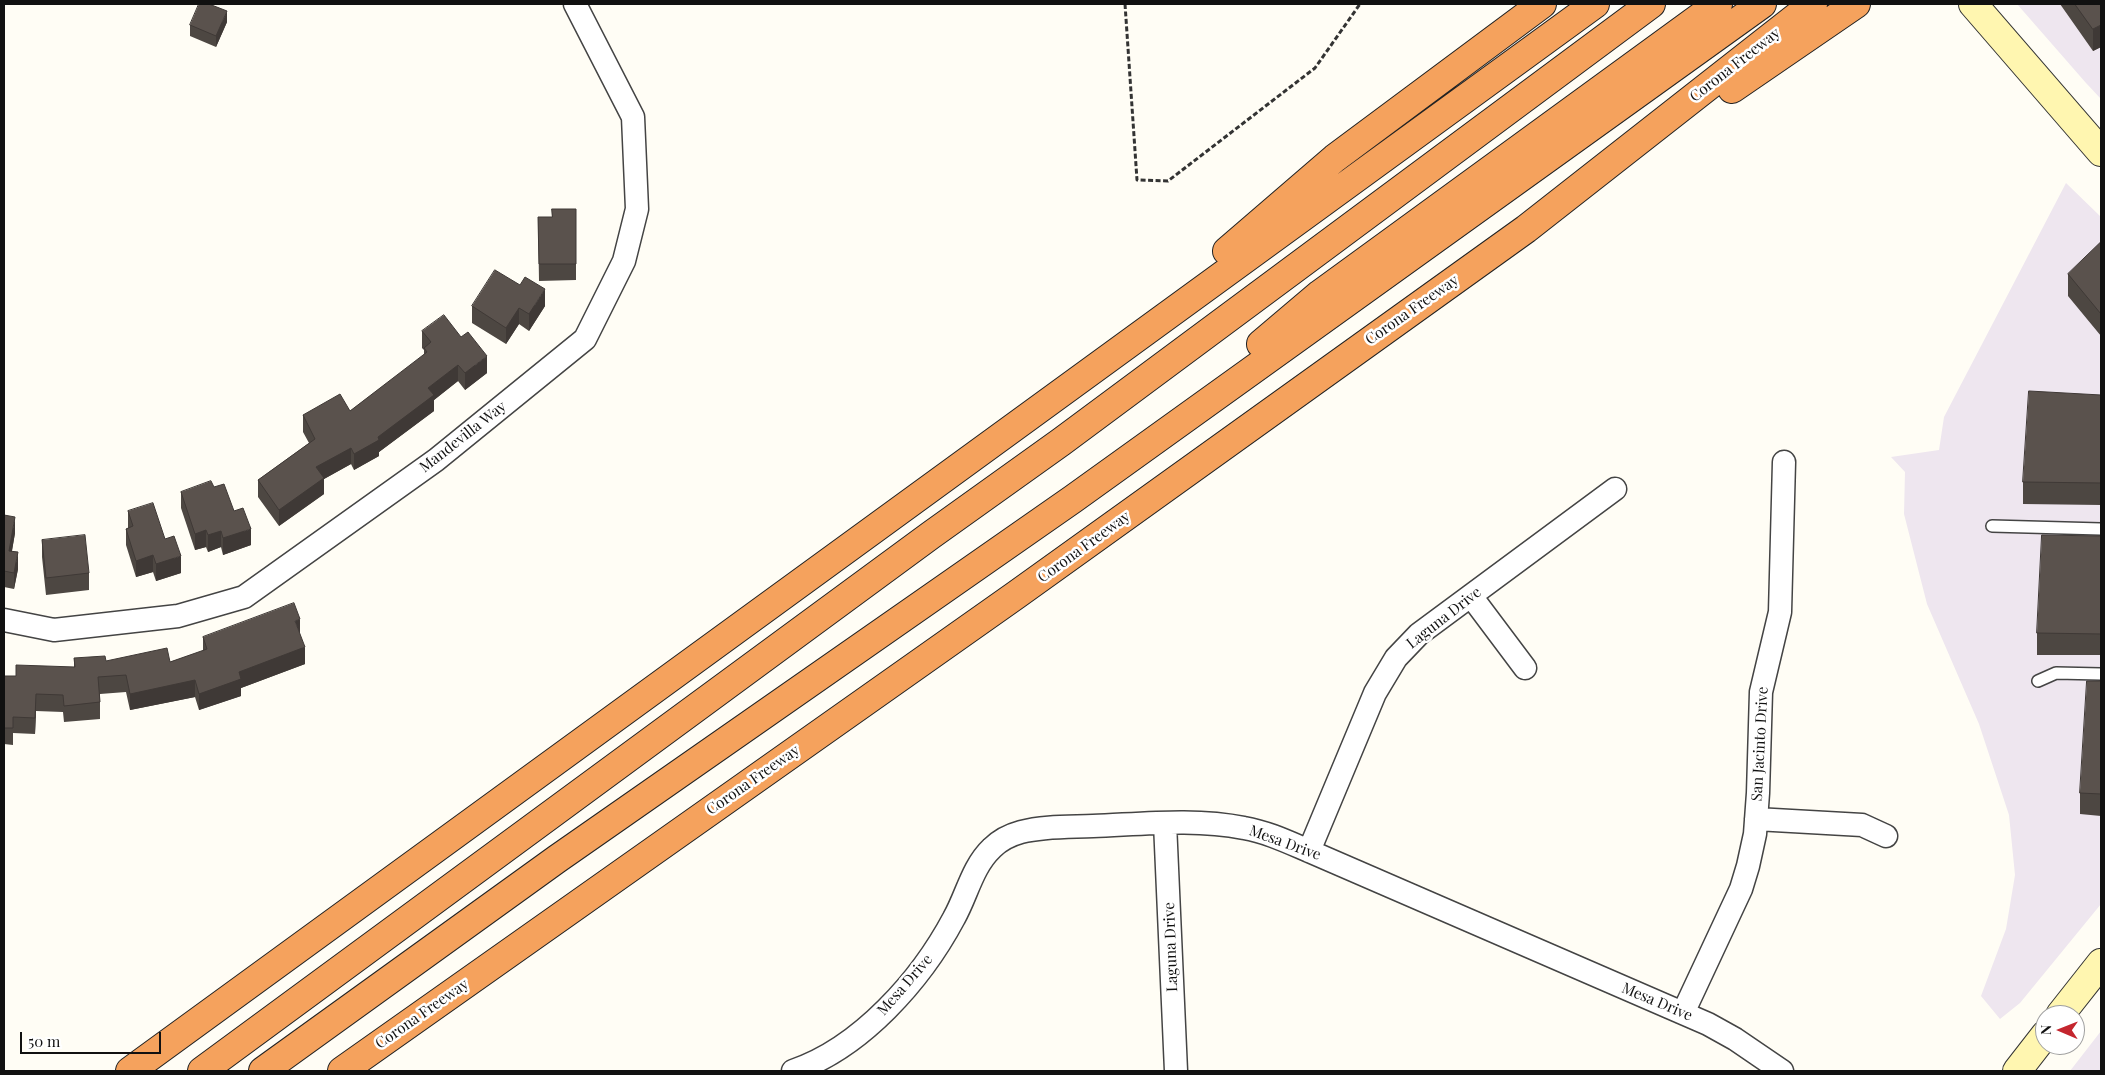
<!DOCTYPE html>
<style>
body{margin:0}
#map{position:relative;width:2105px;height:1075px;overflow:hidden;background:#fffdf5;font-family:"Playfair Display",serif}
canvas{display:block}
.frame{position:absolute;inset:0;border:5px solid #111;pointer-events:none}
.north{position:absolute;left:2035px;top:1005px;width:50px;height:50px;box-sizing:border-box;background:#fff;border:1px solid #a0a0a0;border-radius:50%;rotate:271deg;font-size:14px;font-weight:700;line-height:20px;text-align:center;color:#111}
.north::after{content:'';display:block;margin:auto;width:18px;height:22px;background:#c4262e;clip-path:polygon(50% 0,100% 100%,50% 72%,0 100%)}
.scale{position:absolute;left:20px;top:1032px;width:141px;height:22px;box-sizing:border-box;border:2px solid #111;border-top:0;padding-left:6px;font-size:15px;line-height:18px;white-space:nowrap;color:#111;-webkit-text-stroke:4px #fff;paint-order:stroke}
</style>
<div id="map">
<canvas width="2105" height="1075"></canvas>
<div class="frame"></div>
<div class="north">N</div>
<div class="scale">50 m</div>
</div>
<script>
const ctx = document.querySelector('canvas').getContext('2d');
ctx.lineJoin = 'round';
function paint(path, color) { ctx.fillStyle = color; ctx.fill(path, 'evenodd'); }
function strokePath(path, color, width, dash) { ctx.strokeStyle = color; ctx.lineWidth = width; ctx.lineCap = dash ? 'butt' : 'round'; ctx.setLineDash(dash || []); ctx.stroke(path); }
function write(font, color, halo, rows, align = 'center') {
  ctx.font = font + ' "Playfair Display",serif'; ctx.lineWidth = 5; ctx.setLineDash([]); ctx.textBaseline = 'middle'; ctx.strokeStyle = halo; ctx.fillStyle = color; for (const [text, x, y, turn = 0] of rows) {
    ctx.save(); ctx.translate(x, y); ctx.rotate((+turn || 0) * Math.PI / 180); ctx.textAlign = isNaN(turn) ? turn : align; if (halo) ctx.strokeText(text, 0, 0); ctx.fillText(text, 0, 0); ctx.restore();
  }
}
const industrial = new Path2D(`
 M 2017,4 L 2101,4 L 2101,99 L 2086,83 Z
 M 2066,183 L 2101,217 L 2101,904 L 2020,1003 L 2000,1019 L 1981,996 L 2006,929 L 2015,875 L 2009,815 L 1979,724 L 1927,604 L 1904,514 L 1905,472 L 1891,457 L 1939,450 L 1944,417 Z
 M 2101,1031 L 2101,1071 L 2070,1071 Z`);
const path = new Path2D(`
 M 1125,4 L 1137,180 L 1168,181 L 1315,68 L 1360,4`);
const service = new Path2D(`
 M 1992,526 L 2101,529
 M 2038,681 L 2056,673 L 2101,674`);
const minor = new Path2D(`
 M 1471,596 L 1525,668
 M 4,620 L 54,630 L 178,616 L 244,597 L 436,460 L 585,339 L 624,261 L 637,209 L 633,117 L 575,4
 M 1756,819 L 1862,825 L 1886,836
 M 1165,823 L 1176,1071
 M 1309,851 L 1375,693 L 1396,658 L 1419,634 L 1615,489
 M 1683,1013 L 1741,889 L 1748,866 L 1755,834 L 1758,793 L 1761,692 L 1780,612 L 1784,462
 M 793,1071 C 861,1048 921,980 954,918 C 967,895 972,867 992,848 C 1000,840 1010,835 1021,832 C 1044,826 1069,827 1093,826 C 1143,824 1195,818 1244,828 C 1267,832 1288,842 1309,851 L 1708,1024 L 1735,1039 L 1782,1071`);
const secondary = new Path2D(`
 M 1973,4 L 2101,152
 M 2060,1015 L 2101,963
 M 2017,1071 L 2045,1035`);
const motorway = new Path2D(`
 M 1732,89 L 1856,4
 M 1227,251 L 1335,158 L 1542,4
 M 1261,344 L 1320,294 L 1718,4
 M 130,1071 L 1595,4
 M 202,1071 L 931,535 L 1061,442 L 1651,4
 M 263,1071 L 557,859 L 1073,499 L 1762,4
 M 342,1071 L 1016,595 L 1526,229 L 1813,4`);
const wall = new Path2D(`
 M 2060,4 L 2101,4 L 2101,47 L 2093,51 Z
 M 227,22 L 216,47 L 190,36 L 190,25 Z
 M 576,209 L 576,280 L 539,281 L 538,217 L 552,217 Z
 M 2101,242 L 2101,336 L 2068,296 L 2068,274 Z
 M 472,306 L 545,306 L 529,331 L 519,324 L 506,344 L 472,323 Z
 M 422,331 L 487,373 L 465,390 L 458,381 L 434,400 L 434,411 L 379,452 L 379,456 L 354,470 L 351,464 L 324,479 L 324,494 L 279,526 L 258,497 L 258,480 L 309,443 L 303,432 L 303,415 L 350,411 L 424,355 L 424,350 L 422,348 Z
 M 2101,395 L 2101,505 L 2023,504 L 2023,482 Z
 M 214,487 L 234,511 L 251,545 L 223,555 L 221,547 L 208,552 L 206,547 L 195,550 L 181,508 L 181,492 Z
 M 128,511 L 165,539 L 181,573 L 156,581 L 153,572 L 136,577 L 126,545 L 126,529 L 128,528 Z
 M 4,515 L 15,533 L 12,551 L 18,569 L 14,589 L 4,587 Z
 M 2101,536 L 2101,655 L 2037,655 L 2037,633 Z
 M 42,540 L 89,573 L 89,590 L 46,595 L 42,557 Z
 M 300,635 L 305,664 L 241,688 L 241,696 L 199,710 L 195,697 L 130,710 L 126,692 L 100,694 L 100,719 L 64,722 L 63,712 L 36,711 L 35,734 L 13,733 L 13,745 L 4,744 L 4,676 L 16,676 L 74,667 L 74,658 L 106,661 L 170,662 L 203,651 L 203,637 Z
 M 2101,681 L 2101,816 L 2080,814 L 2080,793 Z`);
const shadedWall = new Path2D(`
 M 227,11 L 227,22 L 216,47 L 216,36 Z
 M 2101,25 L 2101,47 L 2093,51 L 2093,29 Z
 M 545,289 L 545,306 L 529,331 L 529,314 Z
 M 519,308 L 519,324 L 506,344 L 506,328 Z
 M 487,356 L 487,373 L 465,390 L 465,373 Z
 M 458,365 L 458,381 L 434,400 L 434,411 L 379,452 L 379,456 L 354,470 L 354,454 L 378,437 L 428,388 Z
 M 351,448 L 351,464 L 324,479 L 324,494 L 279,526 L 279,510 L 316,467 Z
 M 15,517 L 15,533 L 9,567 L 9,551 Z
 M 251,529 L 251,545 L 223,555 L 223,538 Z
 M 206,530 L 206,547 L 195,550 L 195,534 Z
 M 221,531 L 221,547 L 208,552 L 208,535 Z
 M 18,552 L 18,569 L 14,589 L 14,573 Z
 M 153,555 L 153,572 L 136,577 L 136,561 Z
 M 181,556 L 181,573 L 156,581 L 156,564 Z
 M 300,619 L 300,635 L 295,621 Z
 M 305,647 L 305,664 L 241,688 L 241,696 L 199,710 L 199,694 L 239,672 Z
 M 195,680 L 195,697 L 130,710 L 130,694 Z
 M 36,694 L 36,711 L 35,734 L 35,718 Z`);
const building = new Path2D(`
 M 199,4 L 209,4 L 227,11 L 216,36 L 190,25 Z
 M 2075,4 L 2101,4 L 2101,25 L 2093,29 Z
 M 552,209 L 576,209 L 576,264 L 539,264 L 538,217 L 552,217 Z
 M 2101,242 L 2101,314 L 2068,274 Z
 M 495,270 L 520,285 L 525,277 L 545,289 L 529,314 L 519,308 L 506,328 L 472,306 Z
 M 444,315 L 461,337 L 468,332 L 487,356 L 465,373 L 458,365 L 428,388 L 434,395 L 378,437 L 379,440 L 354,454 L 351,448 L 316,467 L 324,478 L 279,510 L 258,480 L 315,439 L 303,415 L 340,394 L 350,411 L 427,352 L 424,348 L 431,342 L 422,331 Z
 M 2029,391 L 2101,395 L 2101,483 L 2023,482 Z
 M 211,481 L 214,487 L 224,484 L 234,511 L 243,508 L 251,529 L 223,538 L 221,531 L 208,535 L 206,530 L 195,534 L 181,492 Z
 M 153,503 L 165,539 L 174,536 L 181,556 L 156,564 L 153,555 L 136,561 L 126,529 L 133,526 L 128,511 Z
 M 4,515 L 15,517 L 9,551 L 18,552 L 14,573 L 4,571 Z
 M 85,535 L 89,573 L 46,578 L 42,540 Z
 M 2042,535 L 2101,536 L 2101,634 L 2037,633 Z
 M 294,603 L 300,619 L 295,621 L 305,647 L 239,672 L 241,679 L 199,694 L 195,680 L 130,694 L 126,675 L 98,677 L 100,702 L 64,706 L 63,695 L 36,694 L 35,718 L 13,717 L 13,728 L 4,728 L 4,676 L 16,676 L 16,665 L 75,667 L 74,658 L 105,656 L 106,661 L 167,648 L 170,662 L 207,649 L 203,637 Z
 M 2087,681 L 2101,681 L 2101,794 L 2080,793 Z`);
const streetNames = [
 ["Corona Freeway",1735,65,-38],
 ["Corona Freeway",1412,310,-35],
 ["Mandevilla Way",463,437,-38],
 ["Corona Freeway",1084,547,-36],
 ["Laguna Drive",1444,618,-38],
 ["San Jacinto Drive",1760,744,-87],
 ["Corona Freeway",753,780,-35],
 ["Mesa Drive",1285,843,20],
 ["Laguna Drive",1171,947,-92],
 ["Mesa Drive",905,985,-49],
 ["Mesa Drive",1657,1002,23],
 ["Corona Freeway",422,1014,-35]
];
paint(industrial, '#eee6ef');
strokePath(service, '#444', 14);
strokePath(minor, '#444', 25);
strokePath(secondary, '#333', 30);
strokePath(motorway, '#222', 30);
strokePath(path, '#333', 3, [5, 2.5]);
strokePath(service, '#fff', 11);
strokePath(minor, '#fff', 22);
strokePath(secondary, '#fff6b0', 28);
strokePath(motorway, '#f5a25d', 28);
paint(wall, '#4d4742');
paint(shadedWall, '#3f3936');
paint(building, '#5a524d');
strokePath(building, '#3f3936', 1);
write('15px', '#111', '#fff', streetNames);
</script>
